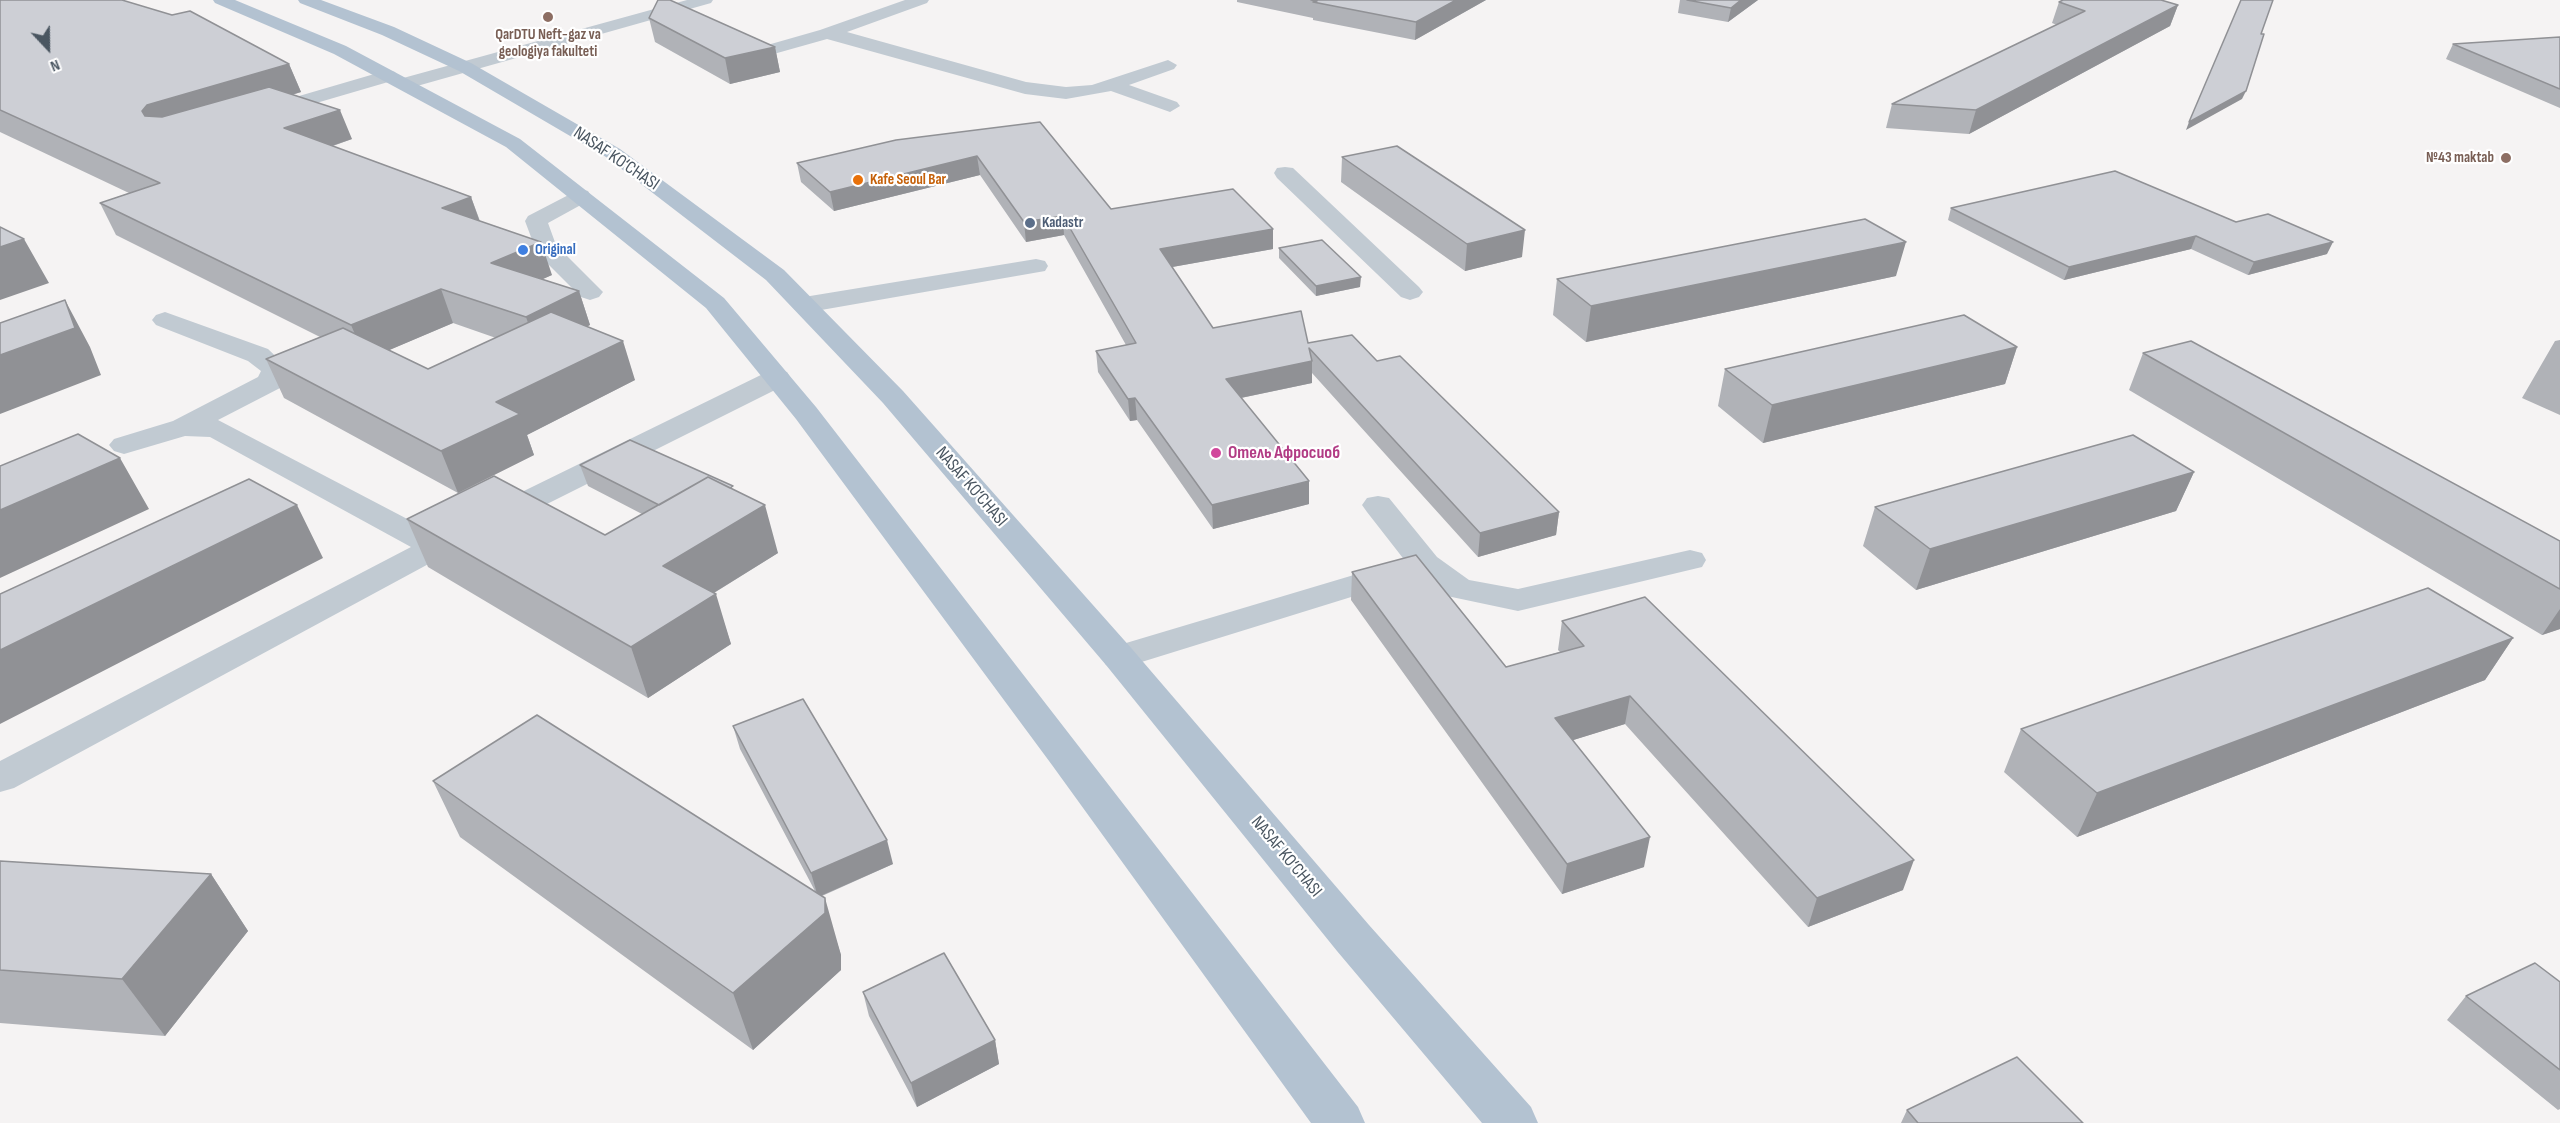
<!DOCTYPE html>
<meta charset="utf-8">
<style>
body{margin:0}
#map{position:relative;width:2560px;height:1123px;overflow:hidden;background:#f5f3f3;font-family:"Sofia Sans Condensed",sans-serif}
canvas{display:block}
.north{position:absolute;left:18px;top:18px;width:60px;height:60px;-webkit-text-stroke:4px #fff;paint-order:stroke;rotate:158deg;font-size:16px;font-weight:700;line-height:24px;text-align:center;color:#4a5661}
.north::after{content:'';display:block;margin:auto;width:21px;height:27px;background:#4a5661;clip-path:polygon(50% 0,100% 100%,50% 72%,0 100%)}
</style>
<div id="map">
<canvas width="2560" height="1123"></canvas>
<div class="north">N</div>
</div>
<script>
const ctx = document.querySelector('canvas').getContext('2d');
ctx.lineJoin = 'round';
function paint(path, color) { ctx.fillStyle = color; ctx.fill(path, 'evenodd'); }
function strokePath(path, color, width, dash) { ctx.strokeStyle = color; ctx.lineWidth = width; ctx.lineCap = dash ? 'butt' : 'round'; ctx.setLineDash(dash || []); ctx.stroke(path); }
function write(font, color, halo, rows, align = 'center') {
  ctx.font = font + ' "Sofia Sans Condensed",sans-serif'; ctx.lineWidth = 4.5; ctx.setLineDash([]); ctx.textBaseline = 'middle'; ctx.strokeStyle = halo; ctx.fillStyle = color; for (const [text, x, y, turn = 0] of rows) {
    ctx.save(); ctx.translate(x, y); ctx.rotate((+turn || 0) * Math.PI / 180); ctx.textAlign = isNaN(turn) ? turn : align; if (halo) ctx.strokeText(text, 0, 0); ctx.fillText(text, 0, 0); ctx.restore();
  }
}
const minor = new Path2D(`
 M 687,0 L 713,0 L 711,3 L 410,88 L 403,90 L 394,84 L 396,80 Z
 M 905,0 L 929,0 L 927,3 L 847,32 L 1026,82 L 1066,87 L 1092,85 L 1168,60 L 1177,65 L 1174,69 L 1129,85 L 1177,102 L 1180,106 L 1170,112 L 1111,91 L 1066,99 L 1025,94 L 827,39 L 763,57 L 754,52 L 757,48 L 820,30 Z
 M 388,70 L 395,72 L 397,76 L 395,80 L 265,118 L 258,116 L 255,112 L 258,108 Z
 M 1285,167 L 1293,168 L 1419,287 L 1423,292 L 1419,297 L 1410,300 L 1401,297 L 1277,178 L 1274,173 L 1277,168 Z
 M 580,189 L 588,191 L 591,196 L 588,201 L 548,223 L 556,245 L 603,292 L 599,297 L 590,300 L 581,297 L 537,253 L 525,221 L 528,216 Z
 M 1036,259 L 1045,261 L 1048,266 L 1045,271 L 804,313 L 795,310 L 791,305 L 795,300 L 804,297 Z
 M 165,312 L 268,349 L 289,369 L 280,388 L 218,420 L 436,534 L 767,372 L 777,370 L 787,372 L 791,378 L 787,384 L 447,554 L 14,788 L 0,792 L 0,761 L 411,547 L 210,437 L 185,436 L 124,454 L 114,451 L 109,445 L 114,439 L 173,421 L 258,377 L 261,371 L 248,361 L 156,325 L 152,320 L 156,315 Z
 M 1378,496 L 1389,498 L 1437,557 L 1469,580 L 1518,589 L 1690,550 L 1702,553 L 1706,560 L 1702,567 L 1518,611 L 1447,596 L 1413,571 L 1367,512 L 1362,505 L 1367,498 Z
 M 1394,563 L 1406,566 L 1411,573 L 1406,580 L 1119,669 L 1106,665 L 1101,657 L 1106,649 Z`);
const major = new Path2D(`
 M 213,0 L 235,0 L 346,46 L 520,139 L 724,298 L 816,407 L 1358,1107 L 1365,1123 L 1311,1123 L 1052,765 L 796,419 L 706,308 L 506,147 L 334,54 L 215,3 Z
 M 298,0 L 321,0 L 394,27 L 471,63 L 620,149 L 784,270 L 903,391 L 1132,649 L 1369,925 L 1531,1107 L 1538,1123 L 1482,1123 L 1337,951 L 1106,665 L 883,403 L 766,280 L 606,157 L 459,71 L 382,35 L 300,3 Z`);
const wall = new Path2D(`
 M 0,0 L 289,64 L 301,92 L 292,95 L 352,139 L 333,146 L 471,197 L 480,221 L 552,275 L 542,279 L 579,291 L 590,325 L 587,326 L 635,380 L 527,435 L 534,455 L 458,493 L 284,398 L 266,359 L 320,337 L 116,235 L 100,203 L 129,193 L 0,132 ZM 453,323 L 496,338 L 428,369 L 389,350 Z
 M 1237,0 L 1486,0 L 1415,40 L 1313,20 L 1313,18 L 1237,2 Z
 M 1680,0 L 1758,0 L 1728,22 L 1678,13 Z
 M 2059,2 L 2178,5 L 2170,26 L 1969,134 L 1886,128 L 1892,104 L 2057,25 L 2052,23 Z
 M 649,18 L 775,47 L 780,72 L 730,84 L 655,42 Z
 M 2560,37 L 2560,108 L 2446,59 L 2453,44 Z
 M 1040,122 L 1111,209 L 1273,229 L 1273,249 L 1172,267 L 1213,328 L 1308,343 L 1377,361 L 1559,512 L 1556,535 L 1478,557 L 1312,373 L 1312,383 L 1241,398 L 1309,504 L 1213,529 L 1137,420 L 1130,421 L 1098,372 L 1096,351 L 1126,345 L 1064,235 L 1026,242 L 980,175 L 834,211 L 801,182 L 797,163 Z
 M 1342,157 L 1522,257 L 1465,271 L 1341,182 Z
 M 1951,208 L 2236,222 L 2327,254 L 2248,275 L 2191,249 L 2064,280 L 1948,220 Z
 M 1279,248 L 1360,287 L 1316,296 L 1279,258 Z
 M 1896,276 L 1586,342 L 1553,315 L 1557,279 Z
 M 2560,340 L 2560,415 L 2522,398 L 2555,341 Z
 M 2017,347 L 2005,384 L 1763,443 L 1718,406 L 1725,369 Z
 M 2143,353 L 2560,541 L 2560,629 L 2542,635 L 2129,390 Z
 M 580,465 L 734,490 L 778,553 L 714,593 L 731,644 L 648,698 L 428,567 L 407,519 L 605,535 L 642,514 L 588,486 Z
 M 2194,472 L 2176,511 L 1916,590 L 1863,546 L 1875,507 Z
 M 1352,572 L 1506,667 L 1560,652 L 1558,650 L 1562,621 L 1903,890 L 1808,927 L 1625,724 L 1573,740 L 1644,867 L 1562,894 L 1351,600 Z
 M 2513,638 L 2485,680 L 2077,837 L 2004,772 L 2021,729 Z
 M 733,726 L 893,864 L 822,896 L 841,955 L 841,970 L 753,1050 L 460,837 L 433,781 L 815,891 L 740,749 Z
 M 0,861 L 211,874 L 248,931 L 165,1036 L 0,1023 Z
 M 2560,982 L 2560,1109 L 2558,1110 L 2447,1020 L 2466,996 Z
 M 863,992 L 995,1040 L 999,1064 L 917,1107 L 869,1016 Z
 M 1907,1110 L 2083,1123 L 1901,1123 Z`);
const shadedWall = new Path2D(`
 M 1456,0 L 1486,0 L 1415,40 L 1416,22 Z
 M 1741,0 L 1758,0 L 1728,22 L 1731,8 Z
 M 2178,5 L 2170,26 L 1969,134 L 1976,110 Z
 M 775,47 L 780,72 L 730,84 L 725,58 Z
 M 289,64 L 301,92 L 160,134 L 156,140 L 142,111 L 147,105 Z
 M 2246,91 L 2242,99 L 2186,130 L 2189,122 Z
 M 340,110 L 352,139 L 296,158 L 284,128 Z
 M 977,156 L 980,175 L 834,211 L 830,192 Z
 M 471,197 L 482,228 L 442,208 Z
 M 1063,216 L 1064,235 L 1026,242 L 1024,222 Z
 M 1273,229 L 1273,249 L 1161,269 L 1160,249 Z
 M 1525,230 L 1522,257 L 1465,271 L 1467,244 Z
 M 2196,236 L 2191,249 L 2064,280 L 2069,267 Z
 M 24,239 L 49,283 L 0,300 L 0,247 Z
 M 541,242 L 552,275 L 503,297 L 491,263 Z
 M 1906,242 L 1896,276 L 1586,342 L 1591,306 Z
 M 2333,242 L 2327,254 L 2248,275 L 2254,262 Z
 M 1361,277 L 1360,287 L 1316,296 L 1316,286 Z
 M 441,289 L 453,323 L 366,360 L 351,325 Z
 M 579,291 L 590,325 L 538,352 L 526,317 Z
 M 65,300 L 90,347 L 101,375 L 0,414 L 0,355 Z
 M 623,341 L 635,380 L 527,435 L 534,455 L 458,493 L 441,451 L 496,402 Z
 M 2017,347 L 2005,384 L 1763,443 L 1772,405 Z
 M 1312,361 L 1312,383 L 1226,401 L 1226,379 Z
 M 1135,398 L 1137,420 L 1130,421 L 1128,399 Z
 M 120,458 L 149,509 L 0,578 L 0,510 Z
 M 2194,472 L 2176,511 L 1916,590 L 1930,549 Z
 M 1309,481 L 1309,504 L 1213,529 L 1212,505 Z
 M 297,505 L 323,558 L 0,724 L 0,650 Z
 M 765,505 L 778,553 L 678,615 L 663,566 Z
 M 1559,512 L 1556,535 L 1478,557 L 1480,533 Z
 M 716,594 L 731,644 L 648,698 L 631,647 Z
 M 2560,609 L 2560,629 L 2542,635 Z
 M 2513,638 L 2485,680 L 2077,837 L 2097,793 Z
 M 1630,696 L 1625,724 L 1551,747 L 1555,718 Z
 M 1650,837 L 1644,867 L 1562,894 L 1567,864 Z
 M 887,840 L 893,864 L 818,897 L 811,873 Z
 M 1914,860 L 1903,890 L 1808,927 L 1817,898 Z
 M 211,874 L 248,931 L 165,1036 L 122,979 Z
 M 825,898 L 841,955 L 841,970 L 753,1050 L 733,993 Z
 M 995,1040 L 999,1064 L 917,1107 L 911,1083 Z`);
const building = new Path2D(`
 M 0,0 L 122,0 L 172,15 L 190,11 L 289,64 L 147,105 L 142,111 L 145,116 L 162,117 L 269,87 L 340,110 L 284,128 L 471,197 L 442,208 L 541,242 L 491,263 L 579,291 L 526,317 L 441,289 L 351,325 L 100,203 L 160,183 L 0,110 Z
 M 658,0 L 670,0 L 775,47 L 725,58 L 649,18 Z
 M 1311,0 L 1456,0 L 1416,22 L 1313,2 L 1317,1 Z
 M 1687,0 L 1741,0 L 1731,8 Z
 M 2063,0 L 2161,0 L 2178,5 L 1976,110 L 1892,104 L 2085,11 L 2059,2 Z
 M 2241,0 L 2273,0 L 2261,34 L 2264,34 L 2246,91 L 2189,122 Z
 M 2560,37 L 2560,89 L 2453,44 Z
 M 1040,122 L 1111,209 L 1233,189 L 1273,229 L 1160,249 L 1213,328 L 1301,311 L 1308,343 L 1352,335 L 1377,361 L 1400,356 L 1559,512 L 1480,533 L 1309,348 L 1312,361 L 1226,379 L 1309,481 L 1212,505 L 1135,398 L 1128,399 L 1096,351 L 1136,343 L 1063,216 L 1024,222 L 977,156 L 830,192 L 797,163 L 896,140 Z
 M 1397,146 L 1525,230 L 1467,244 L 1342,157 Z
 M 2115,171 L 2236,222 L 2268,214 L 2333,242 L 2254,262 L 2196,236 L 2069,267 L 1951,208 Z
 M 1865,219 L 1906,242 L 1591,306 L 1557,279 Z
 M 0,227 L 24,239 L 0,247 Z
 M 1322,240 L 1361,277 L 1316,286 L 1279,248 Z
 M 65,300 L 75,328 L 0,355 L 0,323 Z
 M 551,312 L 623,341 L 496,402 L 520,414 L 441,451 L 266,359 L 343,328 L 428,369 Z
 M 1964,315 L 2017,347 L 1772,405 L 1725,369 Z
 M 2191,341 L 2560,541 L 2560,589 L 2143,353 Z
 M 78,434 L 120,458 L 0,510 L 0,466 Z
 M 2133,435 L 2194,472 L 1930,549 L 1875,507 Z
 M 630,440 L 733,486 L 730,488 L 708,477 L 659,505 L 580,465 Z
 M 494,476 L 605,535 L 708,477 L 765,505 L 663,566 L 716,594 L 631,647 L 407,519 Z
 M 249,479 L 297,505 L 0,650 L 0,594 Z
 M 1416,555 L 1506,667 L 1584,646 L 1562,621 L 1645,597 L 1914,860 L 1817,898 L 1630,696 L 1555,718 L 1650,837 L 1567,864 L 1352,572 Z
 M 2428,588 L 2513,638 L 2097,793 L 2021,729 Z
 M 803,699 L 887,840 L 811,873 L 733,726 Z
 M 537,715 L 825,898 L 825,913 L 733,993 L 433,781 Z
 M 0,861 L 211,874 L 122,979 L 0,970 Z
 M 944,953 L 995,1040 L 911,1083 L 863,992 Z
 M 2535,963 L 2560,982 L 2560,1070 L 2466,996 Z
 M 2017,1057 L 2083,1123 L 1918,1123 L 1907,1110 Z`);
const markers = [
 [548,17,6,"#8d6e63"],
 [2506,158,6,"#8d6e63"],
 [858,180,6,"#e8710a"],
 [1030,223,6,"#5c6f8a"],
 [523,250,6,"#3f7fe0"],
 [1216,453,6,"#d1479c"]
];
const farEducationnames = [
 ["QarDTU Neft-gaz va",548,35],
 ["geologiya fakulteti",548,52],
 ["№43 maktab",2494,158,"right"]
];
const farFoodnames = [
 ["Kafe Seoul Bar",870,180]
];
const farServicenames = [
 ["Kadastr",1042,223]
];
const farShopnames = [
 ["Original",535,250]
];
const streetNames = [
 ["NASAF KO‘CHASI",616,159,34],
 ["NASAF KO‘CHASI",971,487,49],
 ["NASAF KO‘CHASI",1286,857,50]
];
const hotelNames = [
 ["Отель Афросиоб",1228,453]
];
paint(minor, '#c1cad2');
paint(major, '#b3c2d1');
paint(wall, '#b0b2b7');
paint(shadedWall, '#909195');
paint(building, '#cdcfd5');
strokePath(building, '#909195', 1.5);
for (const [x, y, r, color] of markers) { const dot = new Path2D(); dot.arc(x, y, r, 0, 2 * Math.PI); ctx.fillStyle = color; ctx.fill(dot); strokePath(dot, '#fff', 2); }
write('bold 15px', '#785e54', '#fff', farEducationnames);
write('bold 15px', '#c56008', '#fff', farFoodnames, 'left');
write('bold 15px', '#4e5e75', '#fff', farServicenames, 'left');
write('bold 15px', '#366cbe', '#fff', farShopnames, 'left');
write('18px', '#4a5661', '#fff', streetNames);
write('bold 18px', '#b23c85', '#fff', hotelNames, 'left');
</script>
